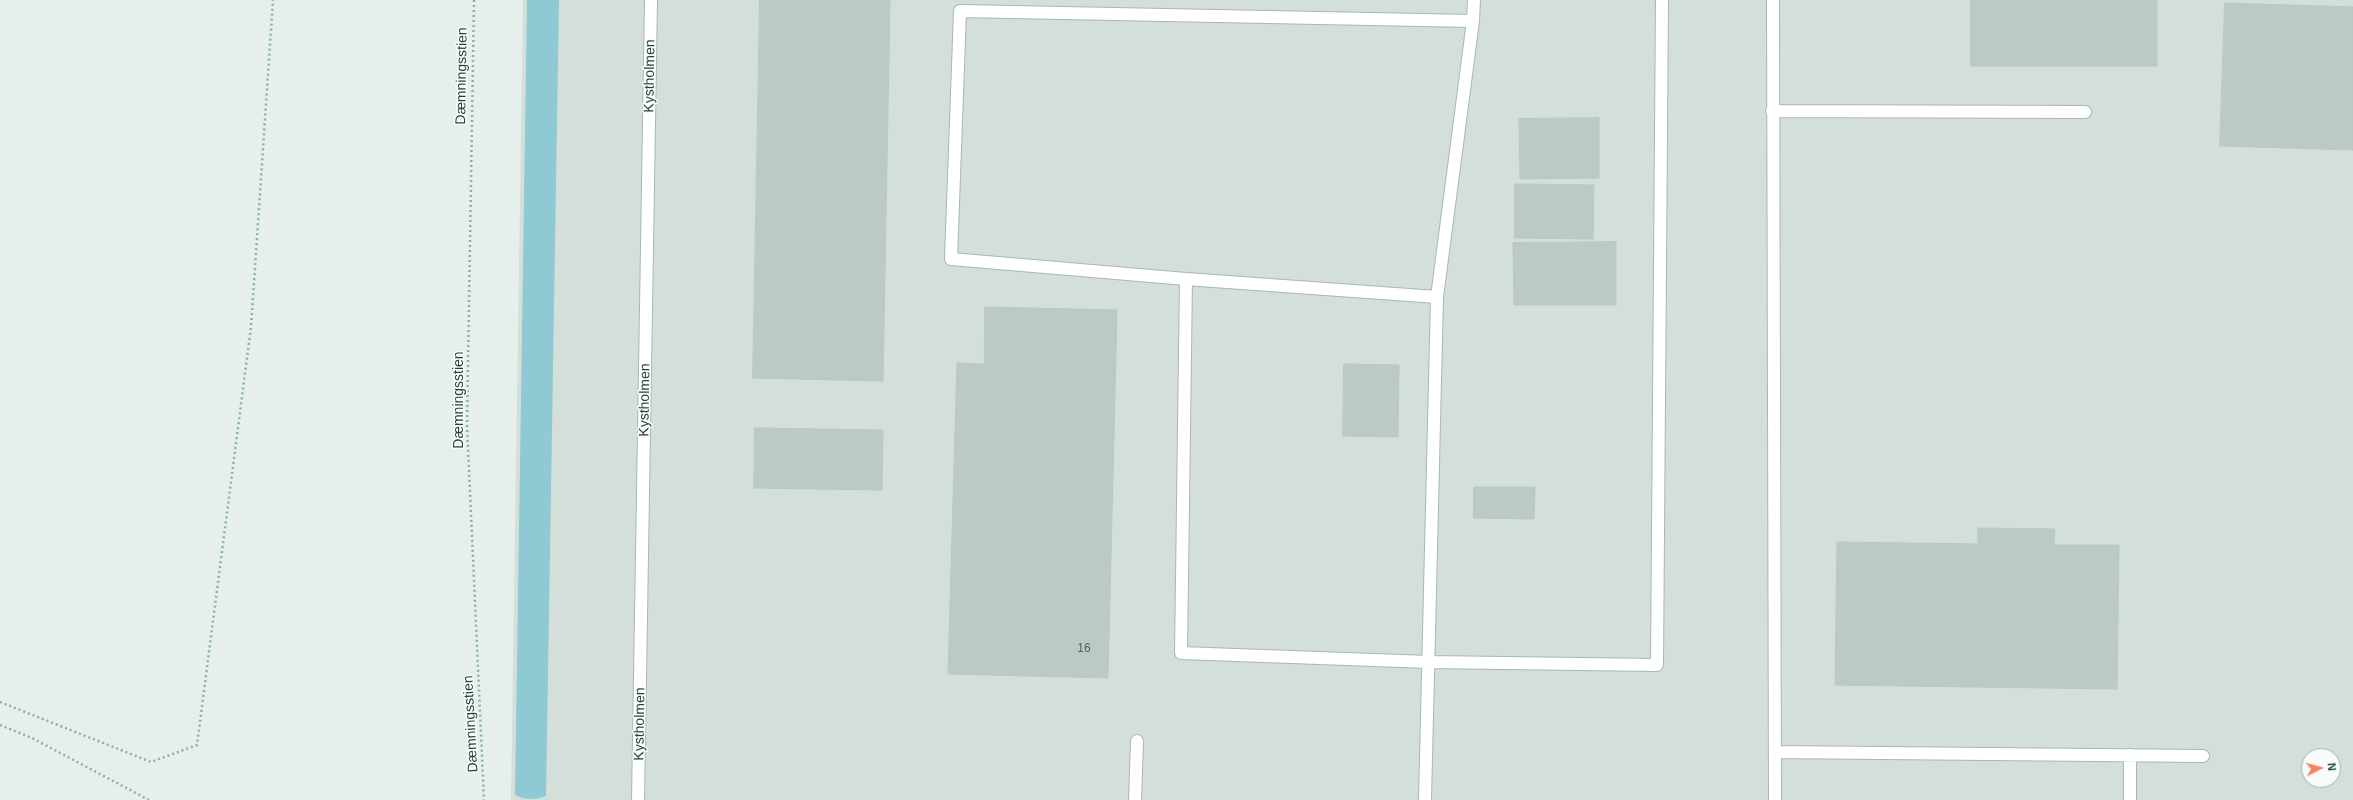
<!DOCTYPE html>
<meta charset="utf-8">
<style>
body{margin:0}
#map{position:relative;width:2353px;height:800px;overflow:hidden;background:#e6efeb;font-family:Helvetica,sans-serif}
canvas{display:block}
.north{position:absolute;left:2301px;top:748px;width:40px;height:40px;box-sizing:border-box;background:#f7fbf9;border:1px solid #a3b1ad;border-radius:50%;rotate:84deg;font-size:11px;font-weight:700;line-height:16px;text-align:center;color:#24423a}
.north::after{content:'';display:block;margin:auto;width:14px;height:18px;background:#f4845f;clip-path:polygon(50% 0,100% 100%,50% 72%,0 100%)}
</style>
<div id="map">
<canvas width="2353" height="800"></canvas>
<div class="north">N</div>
</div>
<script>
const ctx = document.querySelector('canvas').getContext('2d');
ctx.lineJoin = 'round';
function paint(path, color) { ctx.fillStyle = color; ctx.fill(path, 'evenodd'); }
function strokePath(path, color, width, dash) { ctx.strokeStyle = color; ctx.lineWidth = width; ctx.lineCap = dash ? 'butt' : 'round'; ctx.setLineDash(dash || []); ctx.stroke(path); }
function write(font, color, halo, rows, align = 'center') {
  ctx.font = font + ' Helvetica,sans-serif'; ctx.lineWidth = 3; ctx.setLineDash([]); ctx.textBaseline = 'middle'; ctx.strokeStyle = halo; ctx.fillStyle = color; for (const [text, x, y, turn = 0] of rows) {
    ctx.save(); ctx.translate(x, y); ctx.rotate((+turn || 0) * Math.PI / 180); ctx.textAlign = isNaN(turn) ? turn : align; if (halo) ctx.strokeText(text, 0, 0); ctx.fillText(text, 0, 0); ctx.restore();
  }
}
const built = new Path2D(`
 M 523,0 L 2353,0 L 2353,800 L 511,800 ZM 2309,756 L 2333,756 L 2333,780 L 2309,780 Z`);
const water = new Path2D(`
 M 527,0 L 559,0 L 546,796 C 535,800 525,800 515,795 Z`);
const building = new Path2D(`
 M 760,0 L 890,0 L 883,381 L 753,378 Z
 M 1971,0 L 2157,0 L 2157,66 L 1971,66 Z
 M 2225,3 L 2353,7 L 2353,150 L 2220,146 Z
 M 1599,118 L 1599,178 L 1520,179 L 1519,119 Z
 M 1515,184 L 1594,185 L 1593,239 L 1515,238 Z
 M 1616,242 L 1616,305 L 1514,305 L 1513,243 Z
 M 985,307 L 1117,310 L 1108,678 L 948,674 L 957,363 L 984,364 Z
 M 1344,364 L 1399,365 L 1398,437 L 1343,436 Z
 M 755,428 L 883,430 L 882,490 L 754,488 Z
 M 1474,487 L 1535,487 L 1534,519 L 1474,518 Z
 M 1978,528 L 2055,529 L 2054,545 L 2119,545 L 2117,689 L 1835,685 L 1837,542 L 1978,544 Z`);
const path = new Path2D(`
 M 474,0 L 467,426 L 484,800
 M 0,702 L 151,762 L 197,745 L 251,327 L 273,0
 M 0,725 L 32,738 L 149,800`);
const lane = new Path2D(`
 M 1773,0 L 1775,800
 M 1473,21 L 960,11 L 951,259 L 1186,279 L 1437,297 L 1473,21 L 1474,0
 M 1772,111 L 2085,112
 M 1186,279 L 1181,653 L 1429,662 L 1657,665 L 1662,0
 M 1775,752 L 2203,756
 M 1135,800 L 1137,741
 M 1425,800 L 1437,297
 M 2130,800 L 2130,755`);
const street = new Path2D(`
 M 638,800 L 651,0`);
const numberNames = [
 ["16",1084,649]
];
const streetNames = [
 ["Dæmningsstien",462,76,-89],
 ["Kystholmen",650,76,-89],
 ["Dæmningsstien",459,400,-90],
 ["Kystholmen",645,400,-89],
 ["Dæmningsstien",471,724,-93],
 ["Kystholmen",640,724,-89]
];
paint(built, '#d4dfda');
paint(water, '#8ec9d4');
paint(building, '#bbcac4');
strokePath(building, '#b8c9c2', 1);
strokePath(lane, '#a8b8b2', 14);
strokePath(street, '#a8b8b2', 14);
strokePath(path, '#86b3a5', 2.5, [2, 3]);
strokePath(lane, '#fff', 12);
strokePath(street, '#fff', 12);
write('12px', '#4a645c', null, numberNames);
write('14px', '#24423a', '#f7fbf9', streetNames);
</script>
